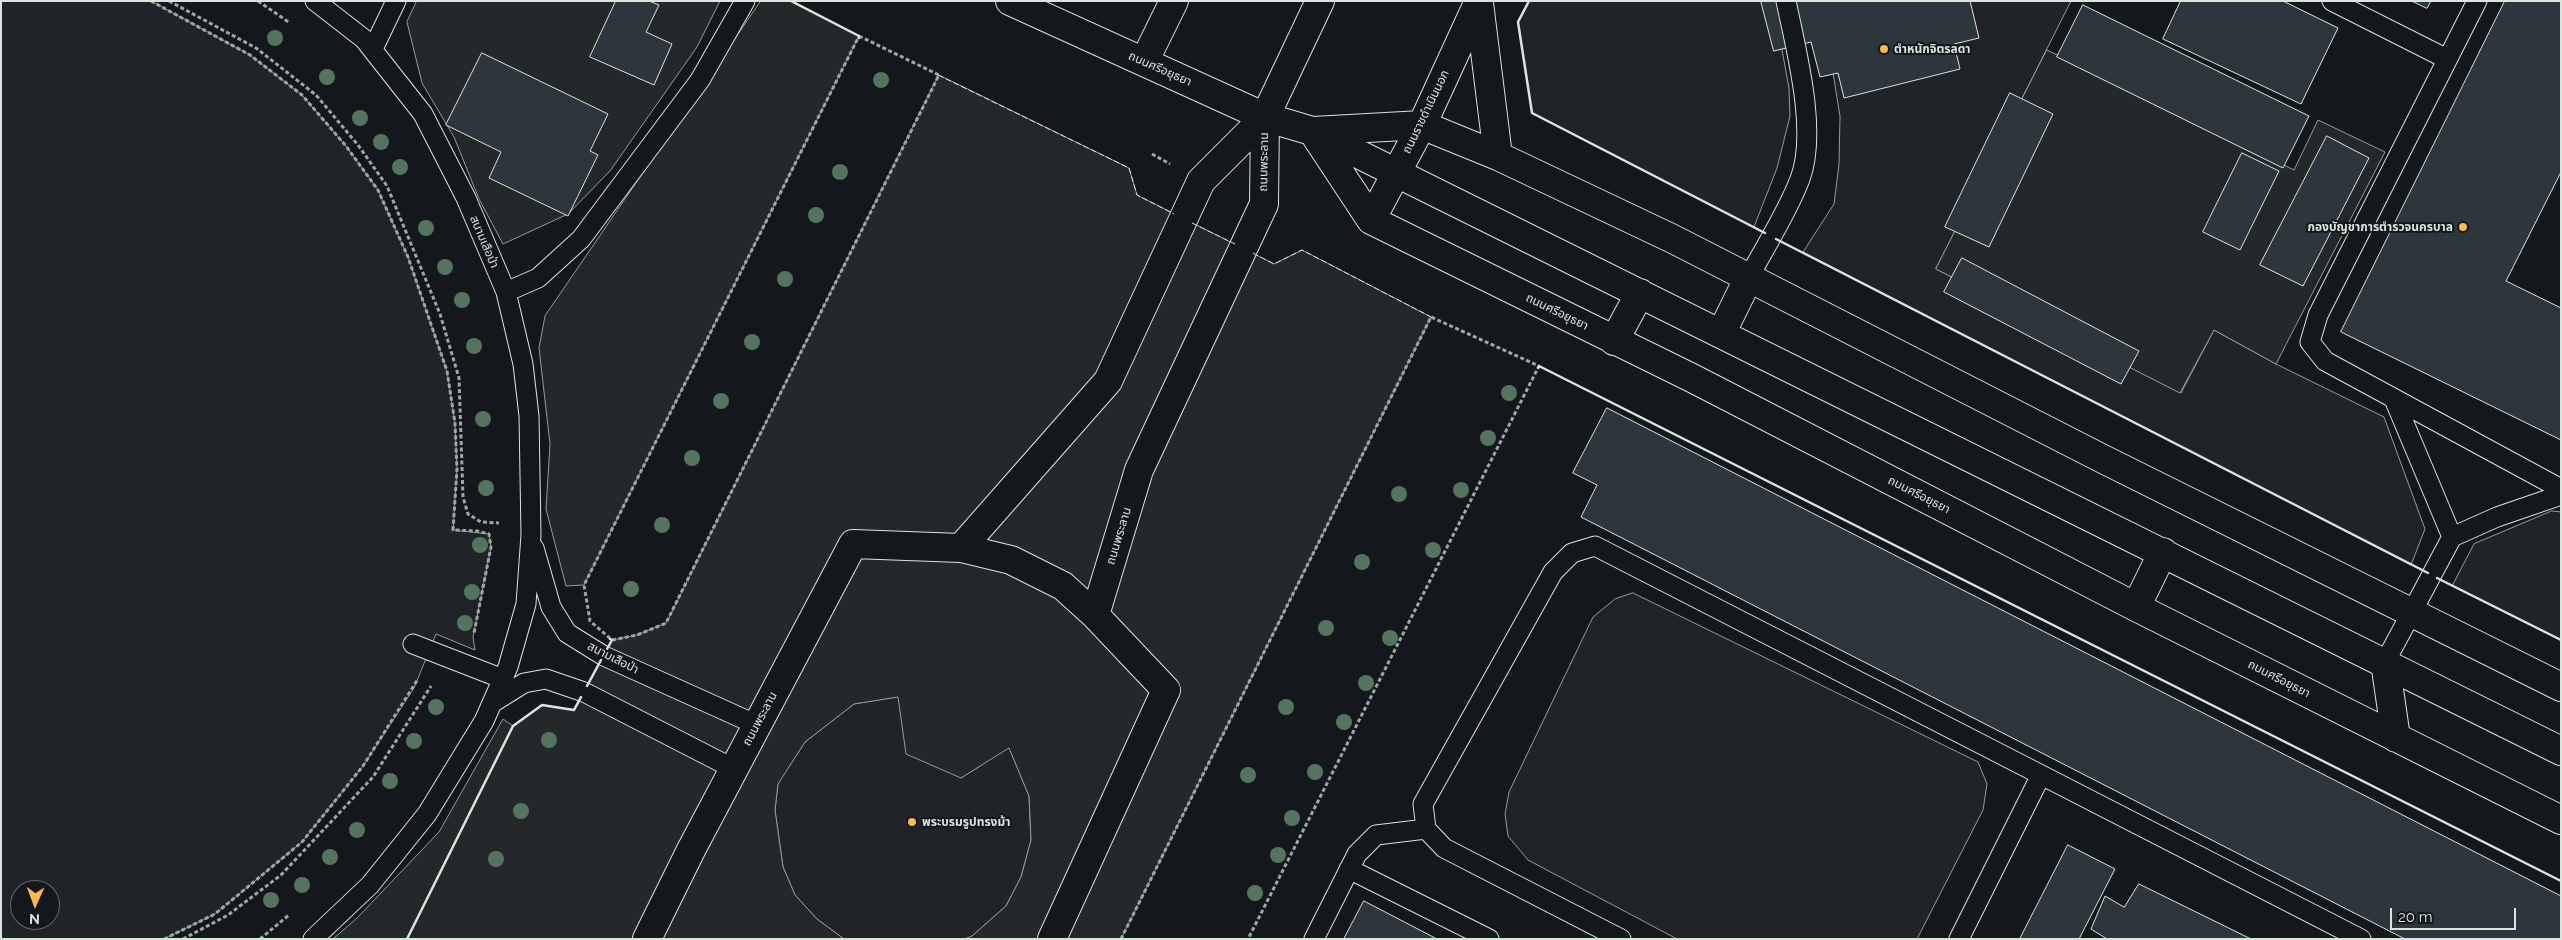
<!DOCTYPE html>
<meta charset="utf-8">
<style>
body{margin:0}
#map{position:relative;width:2562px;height:940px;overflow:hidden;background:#14181c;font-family:Raleway,sans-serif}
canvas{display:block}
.frame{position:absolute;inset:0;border:2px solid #d8e6dc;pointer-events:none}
.north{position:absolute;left:10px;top:880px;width:50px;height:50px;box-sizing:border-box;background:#14181c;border:1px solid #626a69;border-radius:50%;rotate:182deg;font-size:14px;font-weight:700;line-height:20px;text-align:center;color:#d8e6dc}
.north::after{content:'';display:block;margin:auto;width:18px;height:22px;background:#ffb74d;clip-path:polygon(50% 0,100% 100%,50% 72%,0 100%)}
.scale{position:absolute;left:2390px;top:908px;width:126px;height:22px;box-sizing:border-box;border:2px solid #d8e6dc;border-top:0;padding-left:6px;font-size:15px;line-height:18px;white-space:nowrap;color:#d8e6dc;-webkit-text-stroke:4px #14181c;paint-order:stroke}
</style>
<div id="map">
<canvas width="2562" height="940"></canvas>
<div class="frame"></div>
<div class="north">N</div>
<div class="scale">20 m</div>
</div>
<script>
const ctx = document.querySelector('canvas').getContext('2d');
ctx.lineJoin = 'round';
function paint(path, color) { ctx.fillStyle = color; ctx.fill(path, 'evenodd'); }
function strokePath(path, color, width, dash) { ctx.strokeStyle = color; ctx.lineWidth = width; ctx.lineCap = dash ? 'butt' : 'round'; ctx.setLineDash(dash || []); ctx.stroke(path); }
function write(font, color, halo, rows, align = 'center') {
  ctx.font = font + ' Raleway,"Noto Sans Thai",sans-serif'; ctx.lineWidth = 4; ctx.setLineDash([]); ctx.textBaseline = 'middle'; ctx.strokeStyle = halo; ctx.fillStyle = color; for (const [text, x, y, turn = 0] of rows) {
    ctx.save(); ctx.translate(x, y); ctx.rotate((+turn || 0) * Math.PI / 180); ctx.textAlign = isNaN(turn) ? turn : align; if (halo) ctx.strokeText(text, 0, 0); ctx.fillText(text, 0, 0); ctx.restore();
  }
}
const green = new Path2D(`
 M 1,1 L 151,1 L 250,55 L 302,95 L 346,146 L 378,190 L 408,257 L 447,371 L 455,423 L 457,469 L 453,530 L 489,534 L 491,547 L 473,637 L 475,650 L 436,634 L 414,688 L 363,766 L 302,842 L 215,914 L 164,939 L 1,939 ZM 20,890 L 50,890 L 50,920 L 20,920 Z
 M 1529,1 L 1773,1 L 1789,88 L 1790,116 L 1777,168 L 1754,227 L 1532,113 L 1518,22 Z
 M 1822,1 L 2071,1 L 1936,269 L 2181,393 L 2214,330 L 2276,364 L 2384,417 L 2425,529 L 2411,565 L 1803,252 L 1834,204 L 1839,164 L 1840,117 Z
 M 2552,511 L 2561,512 L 2561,640 L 2452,586 L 2474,544 Z
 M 1633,593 L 1978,762 L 1987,784 L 1983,810 L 1917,939 L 1677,939 L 1528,860 L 1508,836 L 1505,814 L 1509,792 L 1593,617 L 1615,599 Z
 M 899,697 L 961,778 L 1009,747 L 1029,796 L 1031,840 L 1021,877 L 1006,906 L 972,936 L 965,939 L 844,939 L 817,919 L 795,895 L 783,867 L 775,810 L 778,783 L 805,742 L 854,704 Z`);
const parking = new Path2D(`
 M 417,1 L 720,1 L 697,47 L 610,171 L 568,214 L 503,244 L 479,199 L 454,137 L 422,83 L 407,22 Z
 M 761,1 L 791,1 L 859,36 L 584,585 L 566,586 L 546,509 L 550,444 L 539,348 L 545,316 Z
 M 2047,50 L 2294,170 L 2318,120 L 2385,152 L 2276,364 L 2214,330 L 2180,393 L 1936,269 Z
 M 939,75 L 1129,168 L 1137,195 L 1274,264 L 1302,250 L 1431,317 L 1121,939 L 965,939 L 972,936 L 1006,906 L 1021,877 L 1031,840 L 1029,796 L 1009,748 L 961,778 L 906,754 L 898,697 L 854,704 L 805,742 L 778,784 L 775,810 L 783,867 L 795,895 L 817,919 L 844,939 L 333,939 L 358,917 L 439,832 L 503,719 L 513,726 L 542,705 L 574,710 L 612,640 L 637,635 L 666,623 Z`);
const building = new Path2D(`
 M 616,1 L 649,1 L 659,5 L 646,32 L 672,44 L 654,85 L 590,57 Z
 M 1761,1 L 1970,1 L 1979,38 L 1954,44 L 1960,69 L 1844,98 L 1838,73 L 1820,77 L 1811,42 L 1774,51 Z
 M 2181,1 L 2283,1 L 2338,28 L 2301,104 L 2163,39 Z
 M 2412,1 L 2431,1 L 2427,8 Z
 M 2505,1 L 2561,1 L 2561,172 L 2506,281 L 2561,308 L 2561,440 L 2341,332 Z
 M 2083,5 L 2309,116 L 2283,168 L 2057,57 Z
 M 482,53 L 608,114 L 590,151 L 598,155 L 568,216 L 489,178 L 501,152 L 446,125 Z
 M 2010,93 L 2053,114 L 1989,247 L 1945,227 Z
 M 2327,136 L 2369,158 L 2303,286 L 2260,265 Z
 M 2242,153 L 2279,171 L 2240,250 L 2203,232 Z
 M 1962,258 L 2139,351 L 2121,384 L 1944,292 Z
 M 1607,408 L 2561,896 L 2561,939 L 2405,939 L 1581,517 L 1597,485 L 1573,473 Z
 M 2068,845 L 2115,869 L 2079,939 L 2020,939 Z
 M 2139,884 L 2251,939 L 2107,939 L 2091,929 L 2105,896 L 2124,907 Z
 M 1364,901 L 1437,939 L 1344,939 Z`);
const path = new Path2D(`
 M 151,1 L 250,55 L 302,95 L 346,146 L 378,190 L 408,257 L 447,371 L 455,423 L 457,469 L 453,530 L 477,531 L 489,534 L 491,547 L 474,633
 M 169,1 L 256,48 L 316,95 L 358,145 L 387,186 L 440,314 L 459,378 L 463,497 L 468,514 L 481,522 L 499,523
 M 258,1 L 290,23
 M 859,36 L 939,75 L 666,623 L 637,635 L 612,640 L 590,621 L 584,585 Z
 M 1152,154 L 1170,164
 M 164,939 L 215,914 L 302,842 L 363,766 L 418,679
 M 183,939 L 228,915 L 281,875 L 373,777 L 431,686
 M 260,939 L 289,915
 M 1121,939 L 1431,317 L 1539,366 L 1248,939`);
const service = new Path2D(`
 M 2332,1 L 2447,59
 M 2477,1 L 2318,315 L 2310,342 L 2325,361 L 2561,489
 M 373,49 L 396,1
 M 1749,277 C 1766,245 1787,213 1800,179 C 1818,131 1796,50 1786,1
 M 506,292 L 538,278 L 581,239 L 700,80 L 745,1
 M 2394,399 L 2452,537
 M 534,548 L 551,607 L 567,633 L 604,656 L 757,725
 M 413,644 L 503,679
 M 2385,662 L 2452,537 L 2497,517 L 2561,495
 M 492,703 L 524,683 L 546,679 L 584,692 L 734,769
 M 1349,869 L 1489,939
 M 313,939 L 370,885 L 427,814 L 484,721 L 508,667 L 526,604 L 531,535 L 529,416 L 523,364 L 506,292 L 466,198 L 423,114 L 364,39 L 315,1
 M 1314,939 L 1357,854 L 1376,835 L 1426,829
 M 1621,939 L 1444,848 L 1426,829 L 1423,804 L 1553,572 L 1572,553 L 1595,546 L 2361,939
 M 1959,939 L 2041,775`);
const minor = new Path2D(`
 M 961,548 L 1011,560 L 1063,586 L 1095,615
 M 647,939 L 691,850 L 853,544 L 961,548 L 1108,381 L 1201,181 L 1265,117
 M 1052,939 L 1166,690 L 1095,615 L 1139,470 L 1264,204 L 1265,117`);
const secondary = new Path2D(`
 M 1010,1 L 1265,117 L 1312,131 L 2561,751
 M 1479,3 L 1498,156
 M 1144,62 L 1174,1
 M 1265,117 L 1320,1
 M 1313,131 L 1422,125 L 1498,156 L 1673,239 L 2101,458 L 2561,687
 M 1313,132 L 1371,220 L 1692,378 L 2136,607 L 2561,820
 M 1371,220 L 1422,125 L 1479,1
 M 1721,334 L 1749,277
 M 1614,341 L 1640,293
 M 2136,607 L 2163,552
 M 2385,662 L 2396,738`);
const fence = new Path2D(`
 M 938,75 L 1129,168 L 1137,195 L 1174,214
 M 1192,223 L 1235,244
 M 1253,253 L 1274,264 L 1302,250 L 1433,318`);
const wall = new Path2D(`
 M 791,1 L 859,36 L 859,38
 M 1529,1 L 1518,22 L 1532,113 L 1765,233
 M 1776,239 L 2428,573
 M 1538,368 L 1539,366 L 2561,881
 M 2437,578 L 2561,640
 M 606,651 L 612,640 L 610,639
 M 587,686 L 601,660
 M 407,939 L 513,726 L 542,705 L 574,710 L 581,697`);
const trees = [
 [275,38],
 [327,77],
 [881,80],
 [360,118],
 [381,142],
 [400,167],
 [840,172],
 [816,215],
 [426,228],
 [445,267],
 [785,279],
 [462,300],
 [752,342],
 [474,346],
 [1509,393],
 [721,401],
 [483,419],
 [1488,438],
 [692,458],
 [486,488],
 [1461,490],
 [1399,494],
 [662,525],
 [480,545],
 [1433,550],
 [1362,562],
 [631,589],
 [472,592],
 [465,623],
 [1326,628],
 [1390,638],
 [1366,683],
 [436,707],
 [1286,707],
 [1344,722],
 [549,740],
 [414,741],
 [1315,772],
 [1248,775],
 [390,781],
 [521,811],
 [1292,818],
 [357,830],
 [1278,855],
 [330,857],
 [496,859],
 [302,885],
 [1255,893],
 [271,900]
];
const markers = [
 [1884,49,5,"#ffb74d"],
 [2463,227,5,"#ffb74d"],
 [912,822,5,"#ffb74d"]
];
const poiNames = [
 ["ตำหนักจิตรลดา",1894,49],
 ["กองบัญชาการตำรวจนครบาล",2453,227,"right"],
 ["พระบรมรูปทรงม้า",922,822]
];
const streetNames = [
 ["ถนนศรีอยุธยา",1160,69,24],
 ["ถนนราชดำเนินนอก",1426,112,-64],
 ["ถนนพระลาน",1264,162,-89],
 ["สนามเสือป่า",484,242,67],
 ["ถนนศรีอยุธยา",1557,312,26],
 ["ถนนศรีอยุธยา",1919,495,27],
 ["ถนนพระลาน",1119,536,-73],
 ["สนามเสือป่า",613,658,27],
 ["ถนนศรีอยุธยา",2279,679,27],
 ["ถนนพระลาน",760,719,-62]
];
paint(green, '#202428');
strokePath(green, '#939e99', 1);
paint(parking, '#24282b');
strokePath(parking, '#939e99', 1);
paint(building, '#2c363c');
strokePath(building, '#d8e6dc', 1);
strokePath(service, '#d8e6dc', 21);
strokePath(minor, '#d8e6dc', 30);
strokePath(secondary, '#d8e6dc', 30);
strokePath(path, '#9da8a2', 3, [4, 2.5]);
strokePath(service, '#14181c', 19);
strokePath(minor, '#14181c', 28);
strokePath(secondary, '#14181c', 28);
strokePath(fence, '#d8e6dc', 1, [6, 2.5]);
strokePath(wall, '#d8e6dc', 2.5);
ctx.fillStyle = '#55745f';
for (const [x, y] of trees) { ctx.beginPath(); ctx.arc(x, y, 8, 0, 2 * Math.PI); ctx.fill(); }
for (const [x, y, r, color] of markers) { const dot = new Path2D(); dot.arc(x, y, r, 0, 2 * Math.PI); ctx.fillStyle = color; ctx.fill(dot); strokePath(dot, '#14181c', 2); }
write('bold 12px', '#d8e6dc', '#14181c', poiNames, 'left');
write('12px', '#d8e6dc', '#14181c', streetNames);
</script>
